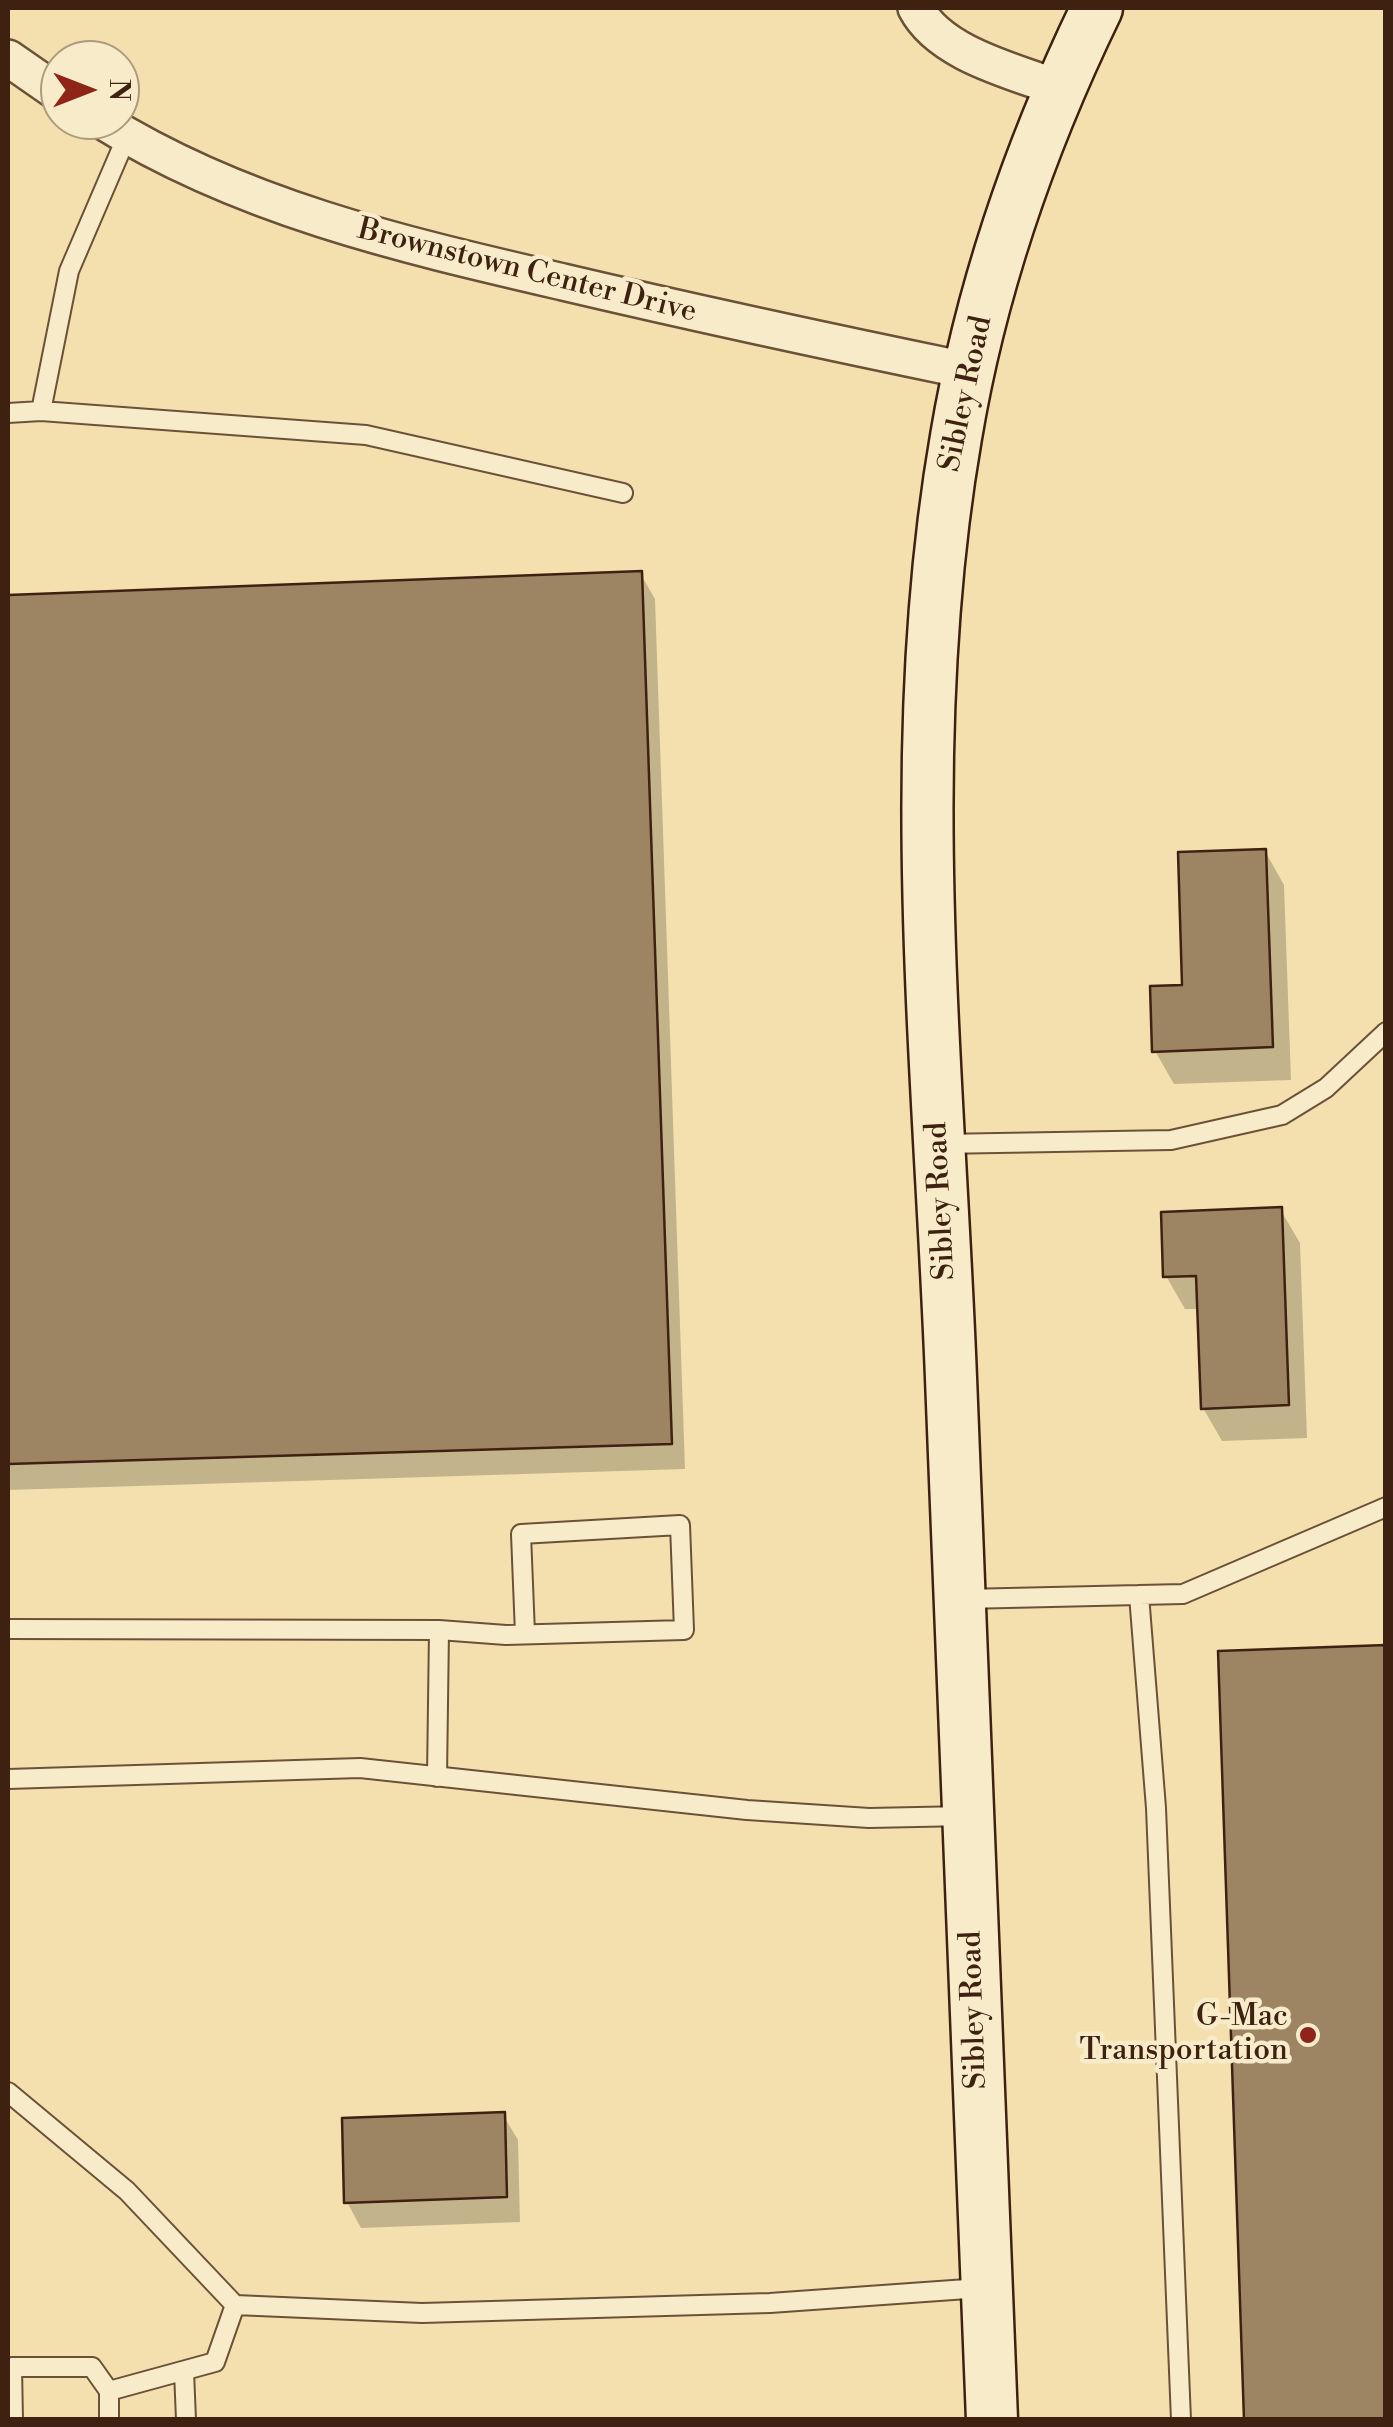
<!DOCTYPE html>
<style>
body{margin:0}
#map{position:relative;width:1393px;height:2427px;overflow:hidden;background:#f4e0ae;font-family:"Libre Bodoni",serif}
canvas{display:block}
.frame{position:absolute;inset:0;border:10px solid #3f2112;pointer-events:none}
.north{position:absolute;left:40px;top:40px;width:100px;height:100px;box-sizing:border-box;background:#f8ebca;border:2px solid #ae9a80;border-radius:50%;rotate:90deg;font-size:28px;font-weight:700;line-height:40px;text-align:center;color:#3f2112}
.north::after{content:'';display:block;margin:auto;width:35px;height:45px;background:#8f2418;clip-path:polygon(50% 0,100% 100%,50% 72%,0 100%)}
</style>
<div id="map">
<canvas width="1393" height="2427"></canvas>
<div class="frame"></div>
<div class="north">N</div>
</div>
<script>
const ctx = document.querySelector('canvas').getContext('2d');
ctx.lineJoin = 'round';
function paint(path, color) { ctx.fillStyle = color; ctx.fill(path, 'evenodd'); }
function strokePath(path, color, width, dash) { ctx.strokeStyle = color; ctx.lineWidth = width; ctx.lineCap = dash ? 'butt' : 'round'; ctx.setLineDash(dash || []); ctx.stroke(path); }
function write(font, color, halo, rows, align = 'center') {
  ctx.font = font + ' "Libre Bodoni",serif'; ctx.lineWidth = 9; ctx.setLineDash([]); ctx.textBaseline = 'middle'; ctx.strokeStyle = halo; ctx.fillStyle = color; for (const [text, x, y, turn = 0] of rows) {
    ctx.save(); ctx.translate(x, y); ctx.rotate((+turn || 0) * Math.PI / 180); ctx.textAlign = isNaN(turn) ? turn : align; if (halo) ctx.strokeText(text, 0, 0); ctx.fillText(text, 0, 0); ctx.restore();
  }
}
const shadow = new Path2D(`
 M 640,573 L 655,599 L 685,1469 L 8,1490 L 8,598 Z
 M 1265,851 L 1284,885 L 1291,1080 L 1174,1084 L 1155,1051 Z
 M 1280,1209 L 1300,1243 L 1307,1438 L 1222,1441 L 1203,1408 L 1199,1309 L 1185,1309 L 1166,1276 Z
 M 503,2115 L 518,2140 L 520,2222 L 361,2228 L 347,2202 Z`);
const building = new Path2D(`
 M 642,571 L 672,1444 L 8,1464 L 8,595 Z
 M 1266,849 L 1273,1047 L 1152,1052 L 1150,986 L 1182,985 L 1178,852 Z
 M 1282,1207 L 1289,1405 L 1201,1409 L 1196,1276 L 1163,1277 L 1161,1212 Z
 M 1386,1645 L 1386,2420 L 1244,2420 L 1218,1651 Z
 M 505,2112 L 507,2197 L 344,2203 L 342,2118 Z`);
const lane = new Path2D(`
 M 127,136 L 69,271 L 41,411 L 366,435 L 623,493
 M 8,413 L 41,411
 M 940,1144 L 1171,1140 L 1282,1115 L 1326,1088 L 1386,1032
 M 1139,1595 L 1156,1808 L 1181,2420
 M 964,1599 L 1183,1594 L 1386,1507
 M 8,1629 L 439,1630 L 437,1777
 M 439,1630 L 506,1635 L 684,1630 L 680,1525 L 521,1534 L 525,1634
 M 8,1779 L 360,1768 L 747,1810 L 869,1818 L 966,1816
 M 8,2092 L 127,2191 L 235,2305 L 422,2313 L 770,2303 L 981,2288
 M 184,2371 L 186,2420
 M 109,2391 L 215,2362 L 235,2305
 M 13,2420 L 12,2367 L 92,2367 L 109,2391 L 109,2420`);
const street = new Path2D(`
 M 916,8 C 940,54 1013,71 1058,88
 M 8,58 L 60,94
 M 101,120 C 242,208 404,245 563,282 C 699,314 834,343 970,371`);
const secondary = new Path2D(`
 M 992,2420 C 978,2073 965,1725 951,1378 C 939,1066 902,748 956,437 C 981,287 1031,144 1097,8`);
const markers = [
 [1308,2035,10,"#8f2418"]
];
const streetNames = [
 ["Brownstown Center Drive",527,272,14],
 ["Sibley Road",967,394,-78],
 ["Sibley Road",942,1201,-93],
 ["Sibley Road",975,2010,-92]
];
const poiNames = [
 ["G-Mac",1288,2018],
 ["Transportation",1288,2052]
];
paint(shadow, '#0003');
paint(building, '#9d8463');
strokePath(building, '#3f2112', 2.5);
strokePath(lane, '#6c5139', 22);
strokePath(street, '#6c5139', 40);
strokePath(secondary, '#3f2112', 55);
strokePath(lane, '#f8ebca', 18);
strokePath(street, '#f8ebca', 35);
strokePath(secondary, '#f8ebca', 50);
for (const [x, y, r, color] of markers) { const dot = new Path2D(); dot.arc(x, y, r, 0, 2 * Math.PI); ctx.fillStyle = color; ctx.fill(dot); strokePath(dot, '#f8ebca', 4); }
write('30px', '#3f2112', '#f8ebca', streetNames);
write('30px', '#3f2112', '#f8ebca', poiNames, 'right');
</script>
